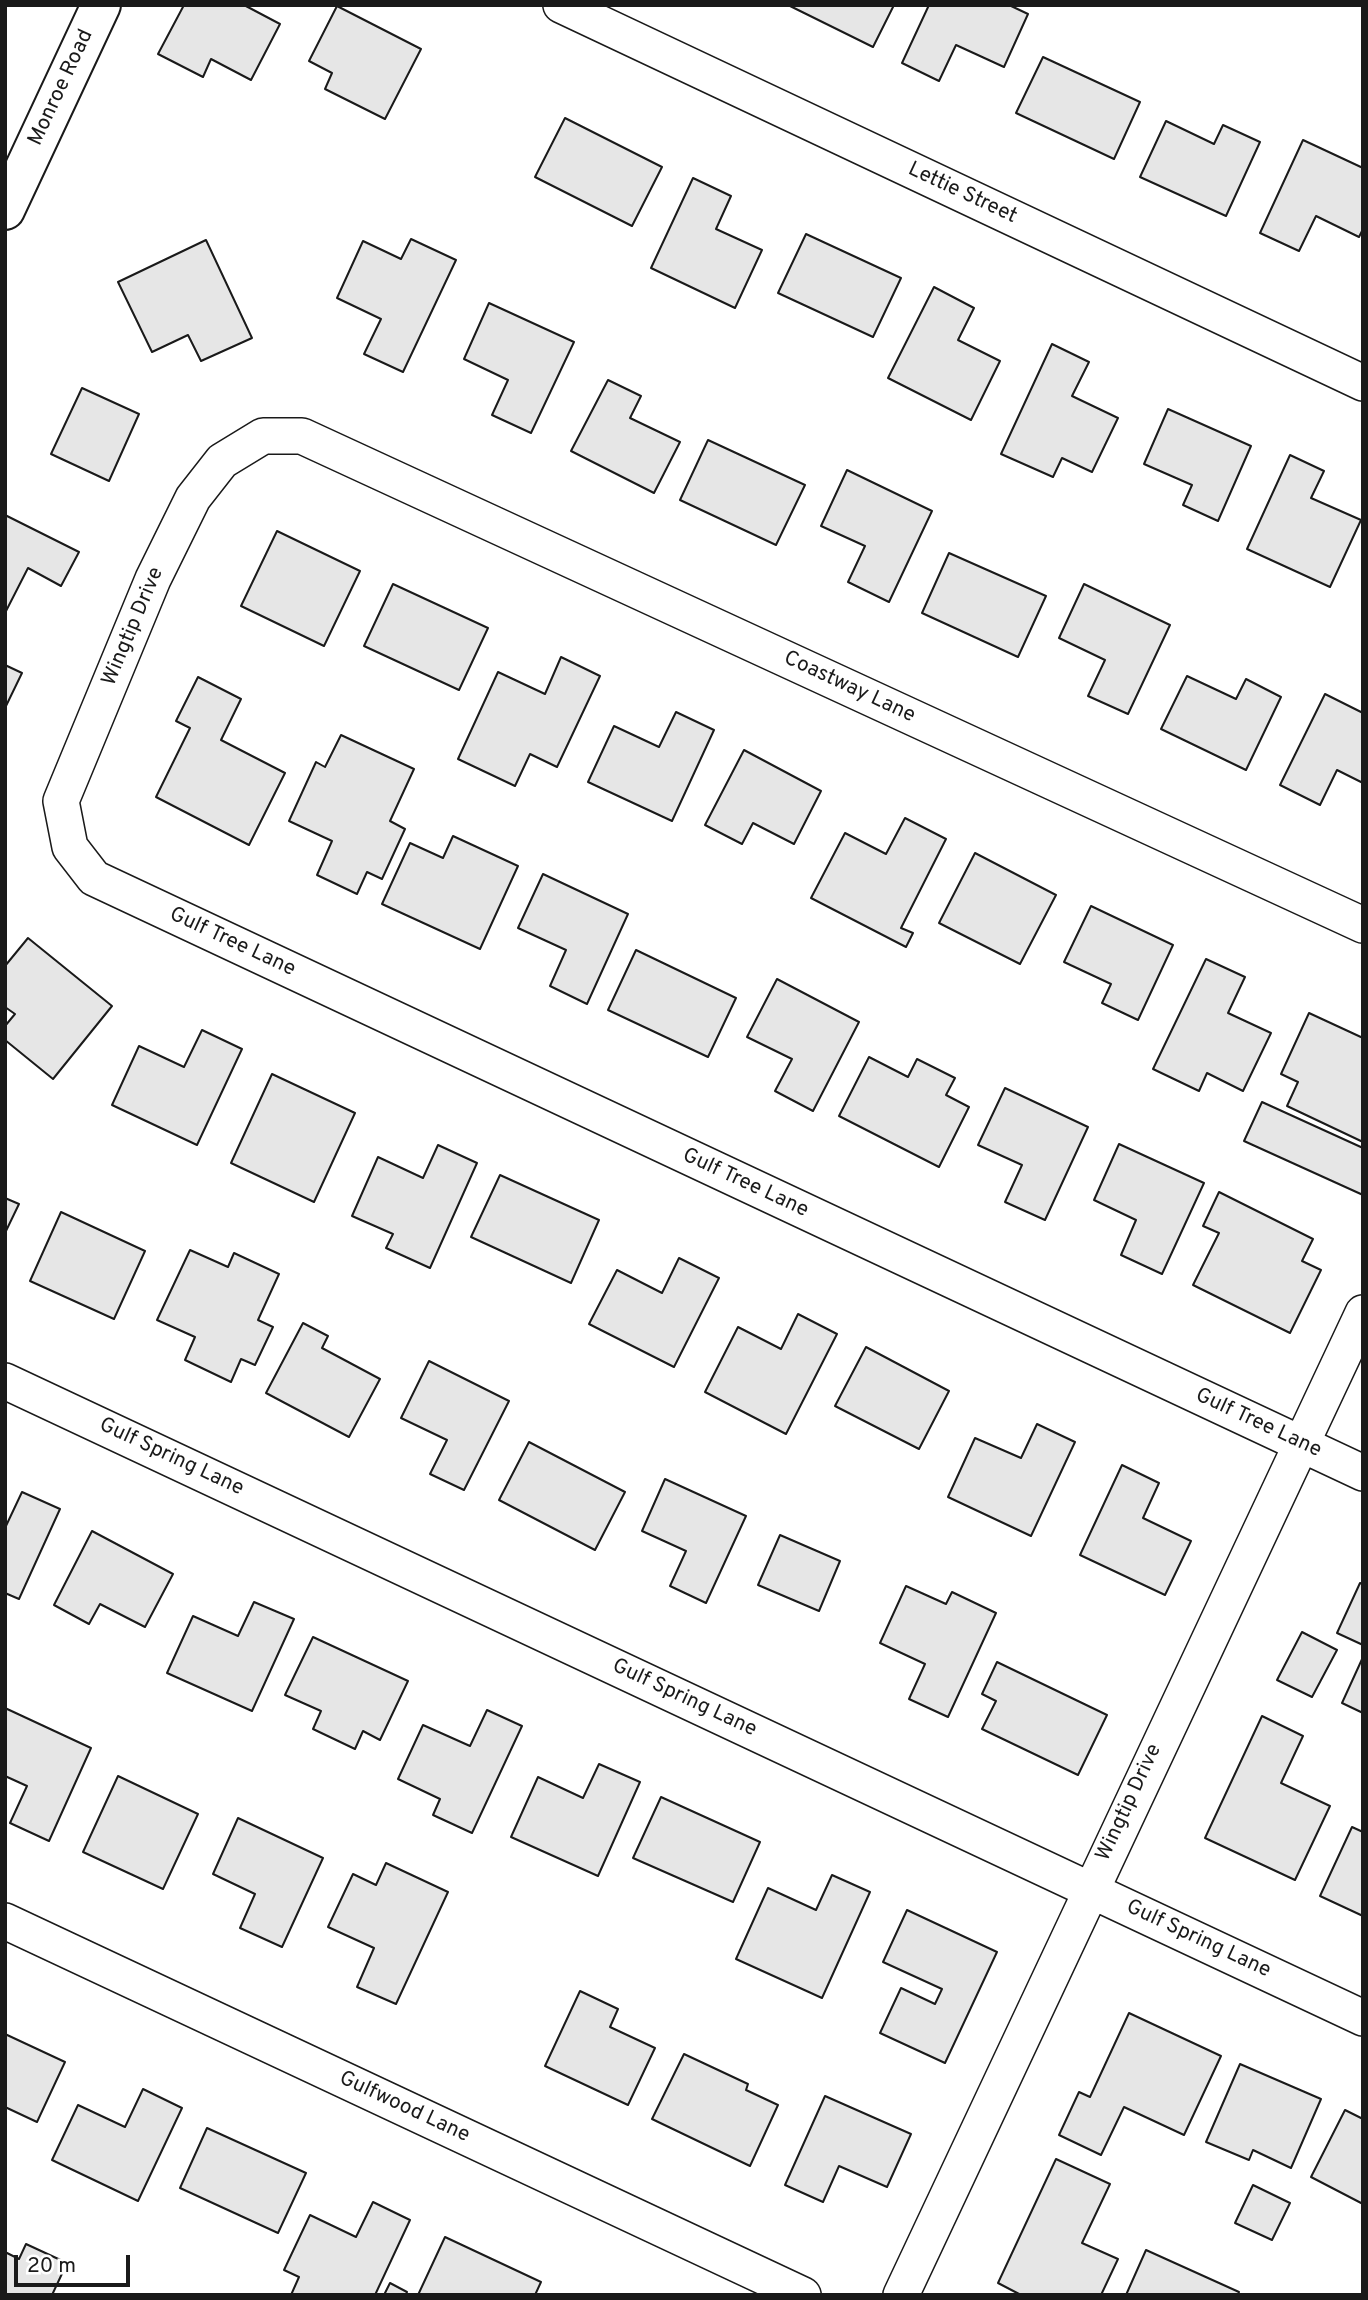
<!DOCTYPE html>
<style>
body{margin:0}
#map{position:relative;width:1368px;height:2300px;overflow:hidden;background:#fff;font-family:Overpass,sans-serif}
canvas{display:block}
.frame{position:absolute;inset:0;border:7px solid #1a1a1a;pointer-events:none}
.scale{position:absolute;left:14px;top:2255px;width:116px;height:32px;box-sizing:border-box;border:4px solid #1a1a1a;border-top:0;padding-left:9px;font-size:21px;line-height:24px;white-space:nowrap;color:#1a1a1a;-webkit-text-stroke:5px #fff;paint-order:stroke}
</style>
<div id="map">
<canvas width="1368" height="2300"></canvas>
<div class="frame"></div>
<div class="scale">20 m</div>
</div>
<script>
const ctx = document.querySelector('canvas').getContext('2d');
ctx.lineJoin = 'round';
function paint(path, color) { ctx.fillStyle = color; ctx.fill(path, 'evenodd'); }
function strokePath(path, color, width, dash) { ctx.strokeStyle = color; ctx.lineWidth = width; ctx.lineCap = dash ? 'butt' : 'round'; ctx.setLineDash(dash || []); ctx.stroke(path); }
function write(font, color, halo, rows, align = 'center') {
  ctx.font = font + ' Overpass,sans-serif'; ctx.lineWidth = 5; ctx.setLineDash([]); ctx.textBaseline = 'middle'; ctx.strokeStyle = halo; ctx.fillStyle = color; for (const [text, x, y, turn = 0] of rows) {
    ctx.save(); ctx.translate(x, y); ctx.rotate((+turn || 0) * Math.PI / 180); ctx.textAlign = isNaN(turn) ? turn : align; if (halo) ctx.strokeText(text, 0, 0); ctx.fillText(text, 0, 0); ctx.restore();
  }
}
const building = new Path2D(`
 M 184,5 L 244,5 L 280,24 L 251,80 L 211,59 L 203,77 L 158,54 Z
 M 788,5 L 894,5 L 873,47 Z
 M 929,5 L 1009,5 L 1028,14 L 1004,67 L 956,45 L 939,81 L 902,63 Z
 M 337,6 L 421,49 L 385,119 L 325,89 L 332,73 L 309,61 Z
 M 1043,57 L 1140,102 L 1114,159 L 1016,113 Z
 M 565,118 L 662,167 L 632,226 L 535,177 Z
 M 1166,121 L 1214,144 L 1223,125 L 1260,142 L 1226,216 L 1140,177 Z
 M 1303,140 L 1363,168 L 1363,229 L 1359,237 L 1316,216 L 1299,251 L 1260,233 Z
 M 693,178 L 731,196 L 716,229 L 762,250 L 735,308 L 651,268 Z
 M 806,234 L 901,278 L 873,337 L 778,293 Z
 M 411,239 L 456,260 L 403,372 L 364,354 L 381,319 L 337,298 L 363,241 L 401,259 Z
 M 206,240 L 252,338 L 201,361 L 188,335 L 152,352 L 118,282 Z
 M 934,287 L 974,308 L 958,340 L 1000,361 L 971,420 L 888,378 Z
 M 489,303 L 574,342 L 531,433 L 492,415 L 508,380 L 464,359 Z
 M 1052,344 L 1089,362 L 1072,396 L 1118,418 L 1092,472 L 1062,458 L 1053,477 L 1001,454 Z
 M 608,380 L 641,396 L 630,418 L 680,442 L 654,493 L 571,451 Z
 M 82,388 L 139,414 L 109,481 L 51,454 Z
 M 1168,409 L 1251,446 L 1218,521 L 1183,505 L 1192,485 L 1144,464 Z
 M 708,440 L 805,485 L 776,545 L 680,500 Z
 M 1290,455 L 1324,471 L 1311,498 L 1361,520 L 1330,587 L 1247,549 Z
 M 847,470 L 932,511 L 889,602 L 848,582 L 865,546 L 821,526 Z
 M 5,515 L 79,552 L 61,586 L 28,568 L 5,613 Z
 M 277,531 L 360,571 L 324,646 L 241,606 Z
 M 949,553 L 1046,596 L 1018,657 L 922,613 Z
 M 393,584 L 488,628 L 459,690 L 364,646 Z
 M 1084,584 L 1170,625 L 1128,714 L 1088,696 L 1105,660 L 1059,638 Z
 M 561,657 L 600,676 L 557,767 L 530,754 L 515,786 L 458,759 L 498,672 L 545,694 Z
 M 5,665 L 22,673 L 5,708 Z
 M 1187,676 L 1236,699 L 1246,679 L 1281,697 L 1246,770 L 1161,729 Z
 M 198,677 L 241,699 L 221,740 L 285,773 L 249,845 L 156,797 L 190,728 L 176,721 Z
 M 1325,694 L 1363,713 L 1363,783 L 1337,770 L 1320,805 L 1280,785 Z
 M 676,712 L 714,730 L 672,821 L 588,782 L 614,726 L 659,747 Z
 M 341,735 L 414,769 L 390,821 L 405,829 L 382,879 L 367,872 L 357,894 L 317,875 L 332,841 L 289,821 L 316,762 L 325,767 Z
 M 744,750 L 821,791 L 794,844 L 753,823 L 742,844 L 705,825 Z
 M 905,818 L 946,839 L 901,928 L 913,933 L 906,947 L 811,898 L 845,833 L 886,854 Z
 M 453,836 L 518,866 L 480,949 L 382,904 L 410,843 L 443,858 Z
 M 975,853 L 1056,895 L 1020,964 L 939,923 Z
 M 543,874 L 628,914 L 587,1004 L 550,986 L 566,950 L 518,928 Z
 M 1091,906 L 1173,945 L 1138,1020 L 1102,1003 L 1111,984 L 1064,962 Z
 M 28,938 L 112,1006 L 53,1079 L 5,1040 L 5,1026 L 15,1014 L 5,1007 L 5,966 Z
 M 636,950 L 736,998 L 708,1057 L 608,1010 Z
 M 1206,959 L 1245,977 L 1228,1013 L 1271,1033 L 1243,1091 L 1207,1073 L 1199,1091 L 1153,1069 Z
 M 777,979 L 859,1022 L 813,1111 L 775,1091 L 792,1059 L 747,1037 Z
 M 1309,1013 L 1363,1038 L 1363,1142 L 1287,1106 L 1298,1082 L 1281,1074 Z
 M 202,1030 L 242,1049 L 197,1145 L 112,1105 L 139,1046 L 184,1067 Z
 M 869,1057 L 908,1077 L 917,1059 L 955,1078 L 946,1095 L 969,1107 L 939,1167 L 839,1116 Z
 M 272,1074 L 355,1113 L 314,1202 L 231,1163 Z
 M 1005,1088 L 1088,1127 L 1045,1220 L 1005,1202 L 1022,1165 L 978,1145 Z
 M 1262,1102 L 1363,1148 L 1363,1195 L 1244,1141 Z
 M 1119,1144 L 1204,1183 L 1162,1274 L 1121,1255 L 1136,1220 L 1094,1200 Z
 M 438,1145 L 477,1163 L 430,1268 L 386,1248 L 393,1234 L 352,1216 L 378,1157 L 423,1178 Z
 M 500,1175 L 599,1220 L 571,1283 L 471,1237 Z
 M 1219,1192 L 1313,1239 L 1302,1261 L 1321,1270 L 1290,1333 L 1193,1285 L 1219,1233 L 1203,1226 Z
 M 5,1198 L 19,1204 L 5,1233 Z
 M 61,1212 L 145,1251 L 114,1319 L 30,1281 Z
 M 190,1250 L 228,1267 L 234,1253 L 279,1274 L 258,1320 L 273,1327 L 255,1365 L 241,1359 L 231,1382 L 185,1360 L 195,1337 L 157,1320 Z
 M 679,1258 L 719,1278 L 674,1367 L 589,1324 L 617,1270 L 662,1293 Z
 M 798,1314 L 837,1334 L 786,1434 L 705,1392 L 738,1327 L 781,1349 Z
 M 303,1323 L 328,1336 L 322,1348 L 380,1379 L 349,1437 L 266,1393 Z
 M 866,1347 L 949,1391 L 919,1449 L 835,1406 Z
 M 429,1361 L 509,1401 L 464,1490 L 430,1474 L 447,1440 L 401,1418 Z
 M 1037,1424 L 1075,1442 L 1031,1536 L 948,1497 L 975,1438 L 1021,1458 Z
 M 529,1442 L 625,1492 L 595,1550 L 499,1500 Z
 M 1122,1465 L 1159,1483 L 1143,1518 L 1191,1541 L 1165,1595 L 1080,1555 Z
 M 665,1479 L 746,1516 L 706,1603 L 670,1586 L 686,1551 L 642,1531 Z
 M 22,1492 L 60,1509 L 19,1599 L 5,1593 L 5,1528 Z
 M 92,1531 L 173,1574 L 145,1627 L 100,1604 L 89,1624 L 54,1605 Z
 M 780,1535 L 840,1561 L 819,1611 L 758,1585 Z
 M 1360,1583 L 1363,1584 L 1363,1645 L 1337,1633 Z
 M 906,1586 L 946,1604 L 952,1592 L 996,1613 L 948,1717 L 909,1699 L 925,1664 L 880,1643 Z
 M 254,1602 L 294,1619 L 252,1711 L 167,1673 L 193,1616 L 238,1636 Z
 M 1302,1632 L 1337,1650 L 1312,1697 L 1277,1680 Z
 M 313,1637 L 408,1681 L 380,1740 L 363,1731 L 355,1749 L 313,1729 L 321,1711 L 285,1695 Z
 M 1363,1657 L 1363,1713 L 1342,1703 Z
 M 997,1662 L 1107,1715 L 1078,1775 L 982,1729 L 996,1701 L 982,1694 Z
 M 5,1708 L 91,1748 L 49,1841 L 10,1823 L 27,1786 L 5,1776 Z
 M 487,1710 L 522,1726 L 472,1833 L 433,1815 L 440,1799 L 398,1779 L 423,1725 L 470,1746 Z
 M 1262,1716 L 1303,1736 L 1281,1783 L 1330,1806 L 1295,1880 L 1205,1838 Z
 M 599,1764 L 640,1782 L 598,1876 L 511,1837 L 538,1777 L 583,1798 Z
 M 118,1776 L 198,1814 L 163,1889 L 83,1852 Z
 M 661,1797 L 760,1842 L 733,1902 L 633,1858 Z
 M 238,1818 L 323,1858 L 282,1947 L 240,1928 L 255,1894 L 213,1874 Z
 M 1352,1827 L 1363,1832 L 1363,1916 L 1320,1896 Z
 M 386,1863 L 448,1892 L 396,2004 L 357,1987 L 374,1948 L 328,1927 L 353,1874 L 376,1885 Z
 M 832,1875 L 870,1892 L 822,1998 L 736,1959 L 768,1888 L 816,1910 Z
 M 907,1910 L 997,1952 L 945,2063 L 880,2033 L 901,1988 L 935,2004 L 942,1989 L 883,1962 Z
 M 580,1991 L 618,2009 L 610,2027 L 655,2048 L 628,2105 L 545,2066 Z
 M 1129,2013 L 1221,2056 L 1184,2135 L 1124,2107 L 1101,2155 L 1059,2135 L 1079,2092 L 1090,2097 Z
 M 5,2034 L 65,2062 L 37,2122 L 5,2107 Z
 M 684,2054 L 748,2084 L 746,2090 L 778,2105 L 750,2166 L 652,2119 Z
 M 1240,2064 L 1321,2099 L 1291,2168 L 1253,2150 L 1249,2160 L 1206,2142 Z
 M 143,2089 L 182,2108 L 138,2201 L 52,2160 L 78,2105 L 125,2127 Z
 M 825,2096 L 911,2134 L 887,2187 L 839,2166 L 823,2202 L 785,2185 Z
 M 1345,2110 L 1363,2119 L 1363,2204 L 1311,2177 Z
 M 207,2128 L 306,2173 L 278,2233 L 180,2188 Z
 M 1056,2159 L 1110,2184 L 1082,2243 L 1118,2259 L 1101,2295 L 1021,2295 L 998,2283 Z
 M 1253,2185 L 1290,2203 L 1272,2240 L 1235,2223 Z
 M 373,2202 L 410,2220 L 375,2295 L 291,2295 L 299,2277 L 284,2270 L 310,2215 L 356,2237 Z
 M 445,2237 L 541,2282 L 535,2295 L 418,2295 Z
 M 26,2244 L 67,2263 L 52,2295 L 5,2295 L 5,2252 L 19,2259 Z
 M 1146,2250 L 1239,2292 L 1238,2295 L 1126,2295 Z
 M 390,2283 L 407,2292 L 406,2295 L 384,2295 Z`);
const minor = new Path2D(`
 M 561,5 L 1363,383
 M 1363,925 L 302,436 L 263,436 L 222,461 L 193,498 L 153,579 L 61,801 L 70,847 L 94,878 L 1363,1473
 M 5,1381 L 1363,2018
 M 5,1921 L 803,2295
 M 901,2295 L 1363,1313`);
const secondary = new Path2D(`
 M 5,210 L 101,5`);
const streetNames = [
 ["Monroe Road",62,88,-65],
 ["Lettie Street",962,194,25],
 ["Wingtip Drive",134,627,-67],
 ["Coastway Lane",849,688,25],
 ["Gulf Tree Lane",232,943,25],
 ["Gulf Tree Lane",745,1184,25],
 ["Gulf Tree Lane",1258,1424,25],
 ["Gulf Spring Lane",171,1458,25],
 ["Gulf Spring Lane",684,1699,25],
 ["Wingtip Drive",1130,1803,-65],
 ["Gulf Spring Lane",1198,1940,25],
 ["Gulfwood Lane",404,2108,25]
];
paint(building, '#e6e6e6');
strokePath(building, '#1a1a1a', 2);
strokePath(minor, '#1a1a1a', 38);
strokePath(secondary, '#1a1a1a', 42);
strokePath(minor, '#fff', 35);
strokePath(secondary, '#fff', 38);
write('21px', '#1a1a1a', '#fff', streetNames);
</script>
